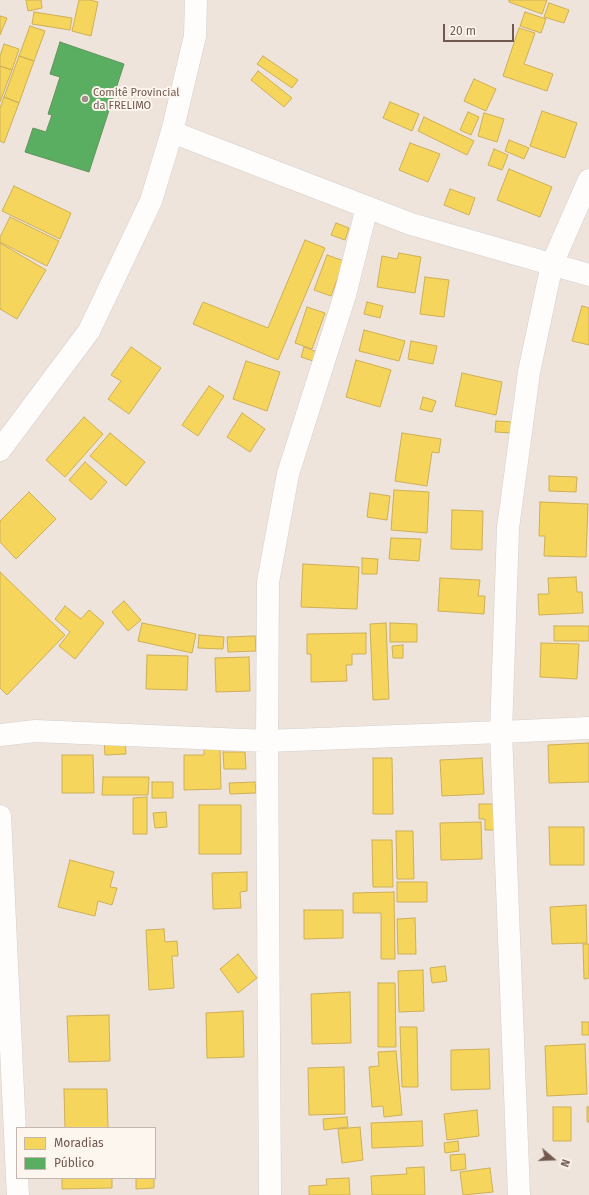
<!DOCTYPE html>
<html>
<head>
<meta charset="utf-8">
<style>
  body { margin:0 }
  #map { position:relative; width:589px; height:1195px; overflow:hidden; background:#f6f2ed; font-family:"Fira Sans",sans-serif }
  canvas { display:block }
  .legend { position:absolute; left:16px; top:1127px; width:140px; height:52px; box-sizing:border-box; background:#fdf6ef; border:1px solid #c5b7af; margin:0; padding:5px 7px; list-style:none; font-size:12px; color:#72594f }
  .legend li { display:flex; align-items:center; gap:8px; height:20px }
  .legend b { width:20px; border:1px solid #c5b7af }
  .north { position:absolute; left:533px; top:1139px; width:40px; height:40px; -webkit-text-stroke:3px #fdf6ef; paint-order:stroke; rotate:109deg; font-size:11px; font-weight:700; line-height:16px; text-align:center; color:#72594f }
  .north::after { content:''; display:block; margin:auto; width:14px; height:18px; background:#72594f; clip-path:polygon(50% 0,100% 100%,50% 72%,0 100%) }
  .scale { position:absolute; left:443px; top:24px; width:71px; height:18px; box-sizing:border-box; border:2px solid #72594f; border-top:0; padding-left:5px; font-size:12px; line-height:14px; white-space:nowrap; color:#72594f; -webkit-text-stroke:3px #fdf6ef; paint-order:stroke }
</style>
</head>
<body>
<div id="map">
<canvas width="589" height="1195"></canvas>
<ul class="legend">
<li><b style="height:11px;background:#f6d55c"></b>Moradias</li>
<li><b style="height:11px;background:#5aae61"></b>Público</li>
</ul>
<div class="north">N</div>
<div class="scale">20 m</div>
</div>
<script>
const ctx = document.querySelector('canvas').getContext('2d');
ctx.lineJoin = 'round';
function fill(path, color) { ctx.fillStyle = color; ctx.fill(path, 'evenodd'); }
const toPath = rows => new Path2D(rows.map(r => 'M' + r).join(''));
function strokePath(path, color, width, dash) { ctx.strokeStyle = color; ctx.lineWidth = width; ctx.lineCap = dash ? 'butt' : 'round'; ctx.setLineDash(dash || []); ctx.stroke(path); }
function drawText(font, color, halo, rows, align = 'center') {
  ctx.font = font + ' "Fira Sans",sans-serif'; ctx.lineWidth = 4; ctx.setLineDash([]); ctx.textBaseline = 'middle'; ctx.strokeStyle = halo; ctx.fillStyle = color; for (const [text, x, y, turn = 0] of rows) {
    ctx.save(); ctx.translate(x, y); ctx.rotate((+turn || 0) * Math.PI / 180); ctx.textAlign = isNaN(turn) ? turn : align; if (halo) ctx.strokeText(text, 0, 0); ctx.fillText(text, 0, 0); ctx.restore();
  }
}
fill(toPath([
  [0,0,589,0,589,1195,0,1195],
  [17,1128,155,1128,155,1178,17,1178]
]), '#eee4db');
const homes = toPath([
  [26,0,41,0,42,8,28,11,26,0],
  [79,0,90,0,98,2,91,36,72,31,79,0],
  [509,0,547,0,542,14,509,2,509,0],
  [549,3,569,10,564,23,544,17,549,3],
  [34,12,72,18,70,30,32,24,34,12],
  [525,12,546,19,541,33,520,26,525,12],
  [0,16,7,18,0,35,0,16],
  [30,26,45,31,34,61,19,56,30,26],
  [519,28,535,33,524,64,553,74,547,91,503,76,519,28],
  [4,44,19,49,12,70,0,66,0,56,4,44],
  [19,56,34,61,19,103,4,97,19,56],
  [263,56,298,80,292,88,257,64,263,56],
  [0,66,12,70,0,102,0,66],
  [258,71,292,98,284,107,251,80,258,71],
  [474,79,496,89,486,111,464,101,474,79],
  [4,97,19,103,4,143,0,141,0,108,4,97],
  [390,102,419,114,412,131,383,118,390,102],
  [542,111,577,123,565,158,530,146,542,111],
  [468,112,479,117,471,135,460,130,468,112],
  [484,113,504,119,497,142,478,136,484,113],
  [424,117,474,141,467,155,418,131,424,117],
  [509,140,529,148,524,159,505,151,509,140],
  [410,143,440,154,428,182,399,170,410,143],
  [494,149,508,155,502,170,488,165,494,149],
  [509,169,552,187,540,217,497,200,509,169],
  [14,186,71,213,60,239,2,211,14,186],
  [450,189,475,198,469,215,444,205,450,189],
  [10,217,59,241,47,266,0,242,0,237,10,217],
  [336,223,349,228,345,240,331,235,336,223],
  [305,240,325,248,278,360,193,324,203,302,268,328,305,240],
  [0,243,46,270,17,319,0,309,0,243],
  [399,253,421,257,415,293,377,287,382,256,397,259,399,253],
  [327,255,344,261,331,296,314,290,327,255],
  [425,277,449,280,444,317,420,314,425,277],
  [367,302,383,306,380,318,364,314,367,302],
  [582,306,589,308,589,345,572,341,582,306],
  [307,307,325,313,312,349,295,343,307,307],
  [364,330,405,341,399,361,359,351,364,330],
  [411,341,437,346,433,364,408,359,411,341],
  [131,347,161,368,129,414,108,399,121,381,111,375,131,347],
  [304,347,317,352,313,361,301,357,304,347],
  [356,360,391,370,380,407,346,397,356,360],
  [246,361,280,372,267,411,233,399,246,361],
  [462,373,502,382,496,415,455,406,462,373],
  [209,386,224,396,198,436,182,425,209,386],
  [423,397,436,401,432,412,420,409,423,397],
  [242,413,265,429,250,452,227,437,242,413],
  [84,417,103,434,65,477,46,460,84,417],
  [496,421,513,422,512,433,495,432,496,421],
  [110,433,145,462,126,486,90,456,110,433],
  [402,433,441,439,439,453,432,452,427,486,395,481,402,433],
  [85,462,107,482,91,500,69,480,85,462],
  [549,476,577,477,576,492,549,491,549,476],
  [394,490,429,492,427,533,391,530,394,490],
  [29,492,56,519,16,559,0,542,0,521,29,492],
  [370,493,390,496,387,520,367,517,370,493],
  [540,502,588,504,586,557,544,556,545,536,539,536,540,502],
  [452,510,483,511,482,550,451,549,452,510],
  [391,538,421,539,419,561,389,559,391,538],
  [362,558,378,559,377,574,362,574,362,558],
  [303,564,359,567,357,609,301,607,303,564],
  [0,572,65,635,7,695,0,688,0,572],
  [576,577,577,592,582,592,583,613,539,615,538,594,549,594,548,578,576,577],
  [440,578,480,580,478,596,485,596,484,614,438,611,440,578],
  [124,601,141,620,128,631,112,612,124,601],
  [65,606,81,619,89,610,104,623,75,659,59,646,70,632,55,619,65,606],
  [142,623,196,634,192,653,138,641,142,623],
  [386,623,389,699,373,700,370,624,386,623],
  [390,623,417,624,417,642,390,642,390,623],
  [554,626,589,626,589,641,554,641,554,626],
  [366,633,366,654,352,654,352,665,346,665,347,681,311,682,311,654,307,654,307,634,366,633],
  [199,635,224,637,223,649,198,648,199,635],
  [255,636,256,651,228,652,227,637,255,636],
  [541,643,579,644,577,679,540,677,541,643],
  [403,645,403,658,393,658,392,646,403,645],
  [147,655,188,656,187,690,146,689,147,655],
  [249,657,250,691,216,692,215,658,249,657],
  [125,738,126,754,105,755,104,739,125,738],
  [589,743,589,782,549,783,548,745,589,743],
  [204,748,220,748,221,789,184,790,184,755,204,755,204,748],
  [223,752,245,752,246,769,224,769,223,752],
  [62,755,93,755,94,793,62,793,62,755],
  [373,758,392,758,393,814,373,814,373,758],
  [482,758,484,794,442,796,440,760,482,758],
  [103,777,149,777,148,795,102,795,103,777],
  [152,782,173,782,173,798,152,798,152,782],
  [255,782,256,793,230,794,229,783,255,782],
  [147,797,147,834,133,834,133,798,147,797],
  [479,804,500,804,500,830,485,830,485,819,479,819,479,804],
  [199,805,241,805,241,854,199,854,199,805],
  [166,812,167,827,155,828,153,813,166,812],
  [481,822,482,859,441,860,440,823,481,822],
  [549,827,584,827,584,865,550,865,549,827],
  [396,831,413,831,414,879,397,879,396,831],
  [372,840,392,840,393,887,373,887,372,840],
  [70,860,114,872,110,887,117,888,112,905,98,901,95,916,58,907,70,860],
  [247,872,247,891,240,892,241,908,213,909,212,873,247,872],
  [397,882,427,882,427,902,397,902,397,882],
  [394,892,395,959,381,959,381,913,353,913,353,893,394,892],
  [586,905,587,943,552,944,550,907,586,905],
  [304,910,343,910,343,938,304,939,304,910],
  [415,918,416,954,398,954,397,919,415,918],
  [164,929,165,942,177,941,178,956,172,956,174,988,149,990,146,930,164,929],
  [583,944,589,944,589,978,584,979,583,944],
  [238,954,257,978,238,993,220,969,238,954],
  [445,966,447,981,432,983,430,968,445,966],
  [423,970,424,1011,399,1012,398,971,423,970],
  [378,983,395,983,396,1047,378,1047,378,983],
  [350,992,351,1043,312,1044,311,994,350,992],
  [243,1011,244,1057,207,1058,206,1013,243,1011],
  [109,1015,110,1061,69,1062,67,1016,109,1015],
  [582,1022,589,1022,589,1035,582,1035,582,1022],
  [400,1027,417,1027,418,1087,402,1087,400,1027],
  [585,1044,587,1094,547,1096,545,1046,585,1044],
  [489,1049,490,1089,451,1090,451,1050,489,1049],
  [396,1051,402,1115,384,1117,383,1106,372,1107,369,1067,379,1066,378,1052,396,1051],
  [344,1067,345,1114,309,1115,308,1068,344,1067],
  [64,1089,107,1089,108,1128,65,1128,64,1089],
  [553,1107,571,1107,571,1141,553,1141,553,1107],
  [587,1107,589,1107,589,1122,587,1122,587,1107],
  [477,1110,479,1136,447,1140,444,1114,477,1110],
  [347,1117,348,1127,324,1130,323,1119,347,1117],
  [422,1121,423,1146,372,1148,371,1123,422,1121],
  [360,1127,363,1160,342,1163,338,1129,360,1127],
  [458,1141,459,1151,445,1153,444,1143,458,1141],
  [465,1154,466,1169,451,1171,450,1155,465,1154],
  [424,1167,425,1195,372,1195,371,1176,407,1174,406,1168,424,1167],
  [490,1168,493,1192,463,1195,460,1172,490,1168],
  [62,1178,112,1178,112,1188,62,1189,62,1178],
  [136,1178,154,1178,154,1188,136,1189,136,1178],
  [349,1178,350,1195,309,1195,309,1186,327,1185,326,1179,349,1178]
]);
fill(homes, '#f6d55c');
strokePath(homes, '#ceb058', 1);
const public = toPath([
  [60,42,124,64,89,172,25,152,33,128,46,132,52,115,48,114,60,77,50,74,60,42]
]);
fill(public, '#5aae61');
strokePath(public, '#61945c', 1);
const minor = toPath([
  [172,132,411,224,589,275],
  [0,450,89,331,151,201,172,132,195,36,196,0],
  [0,735,35,731,267,741,501,732,589,728],
  [0,816,17,1176],
  [17,1178,18,1195],
  [270,1195,267,741,268,582,288,474,345,295,367,207],
  [519,1195,501,732,508,528,529,372,552,264,589,180]
]);
strokePath(minor, '#d5cfcb', 23);
strokePath(minor, '#fefdfc', 22);
for (const [x, y, r, color] of [
  [85,99,4,"#a08f86"]
]) { const dot = new Path2D(); dot.arc(x, y, r, 0, 2 * Math.PI); ctx.fillStyle = color; ctx.fill(dot); strokePath(dot, '#fdf6ef', 1.5); }
drawText('11px', '#72594f', '#fdf6ef', [
  ["Comitê Provincial",93,93],
  ["da FRELIMO",93,106]
], 'left');
</script>
</body>
</html>
